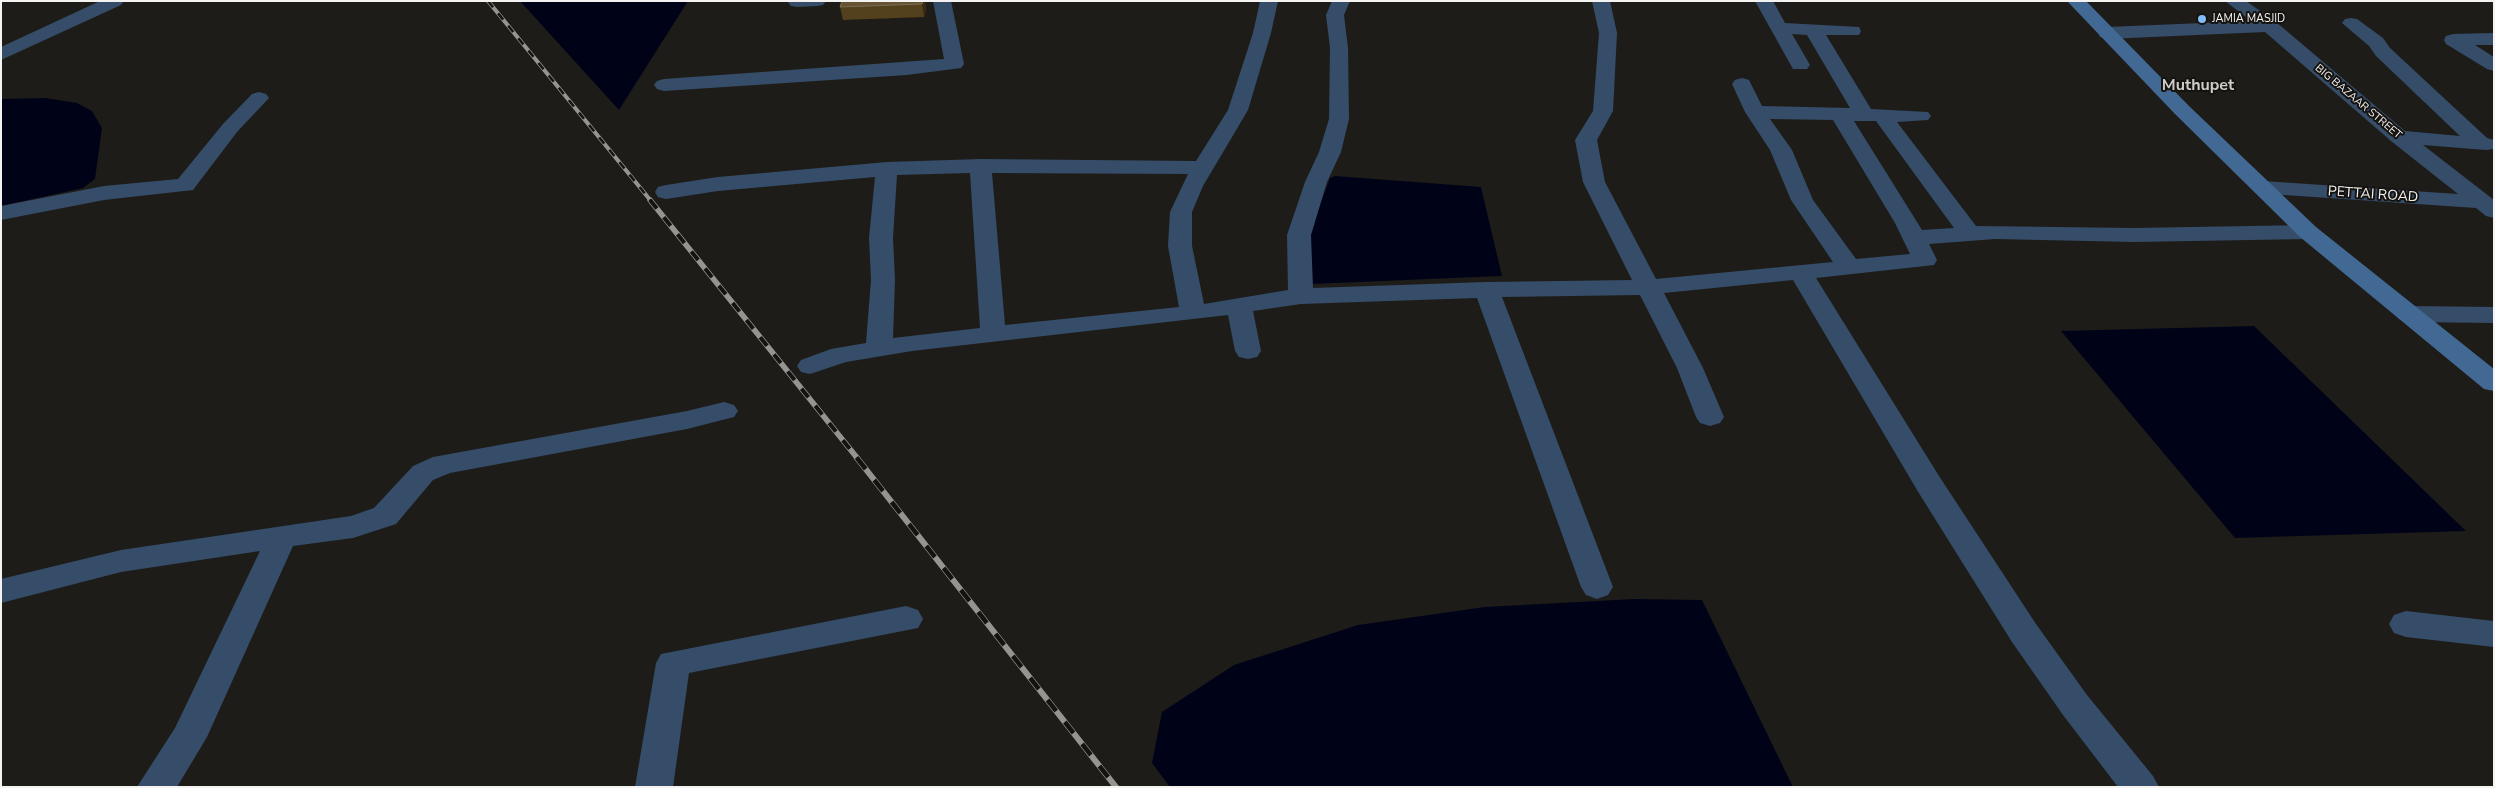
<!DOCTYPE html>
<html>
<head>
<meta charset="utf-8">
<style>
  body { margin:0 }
  #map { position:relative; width:2495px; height:788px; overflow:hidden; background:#1e1c19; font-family:"Nunito Sans",sans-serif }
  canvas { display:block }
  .frame { position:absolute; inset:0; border:2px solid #f5f3f1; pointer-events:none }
</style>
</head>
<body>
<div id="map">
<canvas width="2495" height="788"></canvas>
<div class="frame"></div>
</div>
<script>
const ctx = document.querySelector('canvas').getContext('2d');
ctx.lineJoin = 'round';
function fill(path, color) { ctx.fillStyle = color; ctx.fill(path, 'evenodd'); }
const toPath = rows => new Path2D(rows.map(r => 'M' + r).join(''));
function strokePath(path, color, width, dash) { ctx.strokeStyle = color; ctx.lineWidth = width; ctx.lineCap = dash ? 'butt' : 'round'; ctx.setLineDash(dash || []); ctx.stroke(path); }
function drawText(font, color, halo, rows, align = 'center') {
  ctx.font = font + ' "Nunito Sans",sans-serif'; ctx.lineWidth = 4; ctx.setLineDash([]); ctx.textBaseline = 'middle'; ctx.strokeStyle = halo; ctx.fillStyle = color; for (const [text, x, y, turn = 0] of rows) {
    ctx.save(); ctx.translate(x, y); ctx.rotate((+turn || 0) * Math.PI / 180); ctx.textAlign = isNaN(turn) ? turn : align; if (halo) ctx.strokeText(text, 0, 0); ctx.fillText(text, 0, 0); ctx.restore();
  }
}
fill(toPath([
  [520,1,688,1,619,110],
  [45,98,77,103,92,111,102,128,95,179,83,188,1,206,1,99],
  [1335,176,1481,187,1502,276,1310,284,1311,228,1330,178],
  [2254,326,2466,531,2235,538,2061,331],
  [1634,599,1702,600,1793,787,1170,787,1152,763,1162,712,1234,665,1358,625,1485,607]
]), '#000318');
fill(toPath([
  [100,1,124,1,121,5,1,60,1,47,100,1],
  [826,1,823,5,817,6,797,7,791,6,788,2,826,1],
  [933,1,951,1,964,64,961,68,907,75,664,91,657,89,654,85,657,81,664,79,944,59,933,1],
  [1260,1,1278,1,1271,33,1248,110,1203,186,1192,212,1192,246,1204,304,1288,290,1287,235,1305,182,1319,152,1329,119,1330,48,1326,15,1332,1,1350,1,1344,15,1348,48,1349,119,1341,152,1327,182,1311,235,1313,288,1486,282,1632,280,1583,182,1575,140,1593,111,1599,33,1592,1,1610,1,1617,33,1613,111,1597,140,1605,182,1656,279,1833,262,1791,200,1770,150,1745,112,1732,84,1735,80,1742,78,1749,80,1762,106,1850,108,1807,35,1792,34,1810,65,1807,69,1793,69,1755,1,1773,1,1785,23,1859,27,1861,31,1859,35,1826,35,1871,109,1928,112,1931,116,1928,120,1897,122,1976,226,2134,228,2308,225,2316,227,2320,232,2316,237,2308,239,2134,242,1995,239,1929,244,1937,260,1934,265,1816,278,1939,476,2036,624,2087,695,2153,776,2159,787,2118,787,2063,715,2012,642,1917,490,1793,280,1664,293,1703,368,1724,417,1720,423,1710,426,1700,423,1696,417,1677,368,1640,295,1502,297,1613,587,1608,595,1597,599,1586,595,1581,587,1477,298,1301,304,1253,311,1261,351,1257,357,1248,359,1239,357,1235,351,1228,315,912,351,846,362,810,374,801,372,797,366,801,360,831,349,866,343,871,280,869,238,875,177,718,191,666,199,658,197,655,192,658,187,666,185,718,177,887,162,981,159,1196,161,1228,110,1253,33,1260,1],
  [1770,119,1833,120,1895,223,1910,254,1856,259,1813,200,1792,150,1770,119],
  [1854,121,1876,121,1954,228,1922,230,1854,121],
  [970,173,980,328,893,338,895,280,893,238,897,175,970,173],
  [992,173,1188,174,1170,212,1168,246,1179,307,1005,325,992,173],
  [2225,1,2246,1,2276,22,2405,131,2460,136,2376,56,2369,46,2342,23,2345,19,2351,18,2357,19,2383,38,2390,48,2487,138,2494,140,2494,149,2486,150,2423,145,2494,200,2494,218,2486,216,2476,208,2255,193,2252,188,2255,183,2263,181,2458,194,2391,141,2265,32,2107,39,2100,37,2098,33,2100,29,2107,27,2251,21,2225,1],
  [2494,33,2494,45,2475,45,2494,57,2494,71,2487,69,2446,44,2444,40,2446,36,2453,34,2494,33],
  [259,92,266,94,269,98,237,132,193,190,104,200,1,220,1,206,104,186,178,179,223,124,252,94,259,92],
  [2408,306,2494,307,2494,323,2408,322,2399,319,2395,314,2399,309,2408,306],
  [724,402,734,405,738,411,734,417,687,429,450,473,433,480,396,524,353,538,293,546,207,737,177,787,137,787,175,728,260,551,121,572,1,603,1,579,121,550,351,516,374,508,413,466,433,457,687,411,724,402],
  [906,606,918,610,923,619,918,628,689,673,673,787,635,787,656,663,661,654,906,606],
  [2406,611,2494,621,2494,647,2406,637,2394,633,2389,624,2394,615,2406,611]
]), '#354d68');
fill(toPath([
  [2067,1,2086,1,2189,106,2316,227,2494,369,2494,391,2484,389,2300,237,2175,114,2067,1]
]), '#416993');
const railFar2 = toPath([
  [488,1,651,201]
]);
const railFar1 = toPath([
  [650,200,858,459]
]);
const rail = toPath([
  [857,458,1116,787]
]);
strokePath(railFar2, '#969491', 4);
strokePath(railFar1, '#969491', 5.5);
strokePath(rail, '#969491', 6);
strokePath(railFar2, '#151310', 2.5, [8]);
strokePath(railFar1, '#151310', 4, [11]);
strokePath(rail, '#151310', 4.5, [14]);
fill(toPath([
  [842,1,925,1,926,9,924,17,843,20,840,7]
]), '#53401d');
fill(toPath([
  [923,1,925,1,926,9,924,17,922,4]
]), '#372912');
const building = toPath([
  [842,1,923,1,922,4,840,7,842,1]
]);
fill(building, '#655334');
strokePath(building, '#7b6c51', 1);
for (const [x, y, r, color] of [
  [2202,19,5,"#82bcfa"]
]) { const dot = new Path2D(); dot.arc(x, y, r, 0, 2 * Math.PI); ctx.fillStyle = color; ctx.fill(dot); strokePath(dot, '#151310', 2); }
drawText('11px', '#f5f3f1', '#151310', [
  ["JAMIA MASJID",2212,19]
], 'left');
drawText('11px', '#f5f3f1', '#151310', [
  ["BIG BAZAAR STREET",2358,102,40]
]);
drawText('14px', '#f5f3f1', '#151310', [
  ["PETTAI ROAD",2373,195,4]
]);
drawText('bold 16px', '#d0cdc9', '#151310', [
  ["Muthupet",2198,86]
]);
</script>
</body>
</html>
